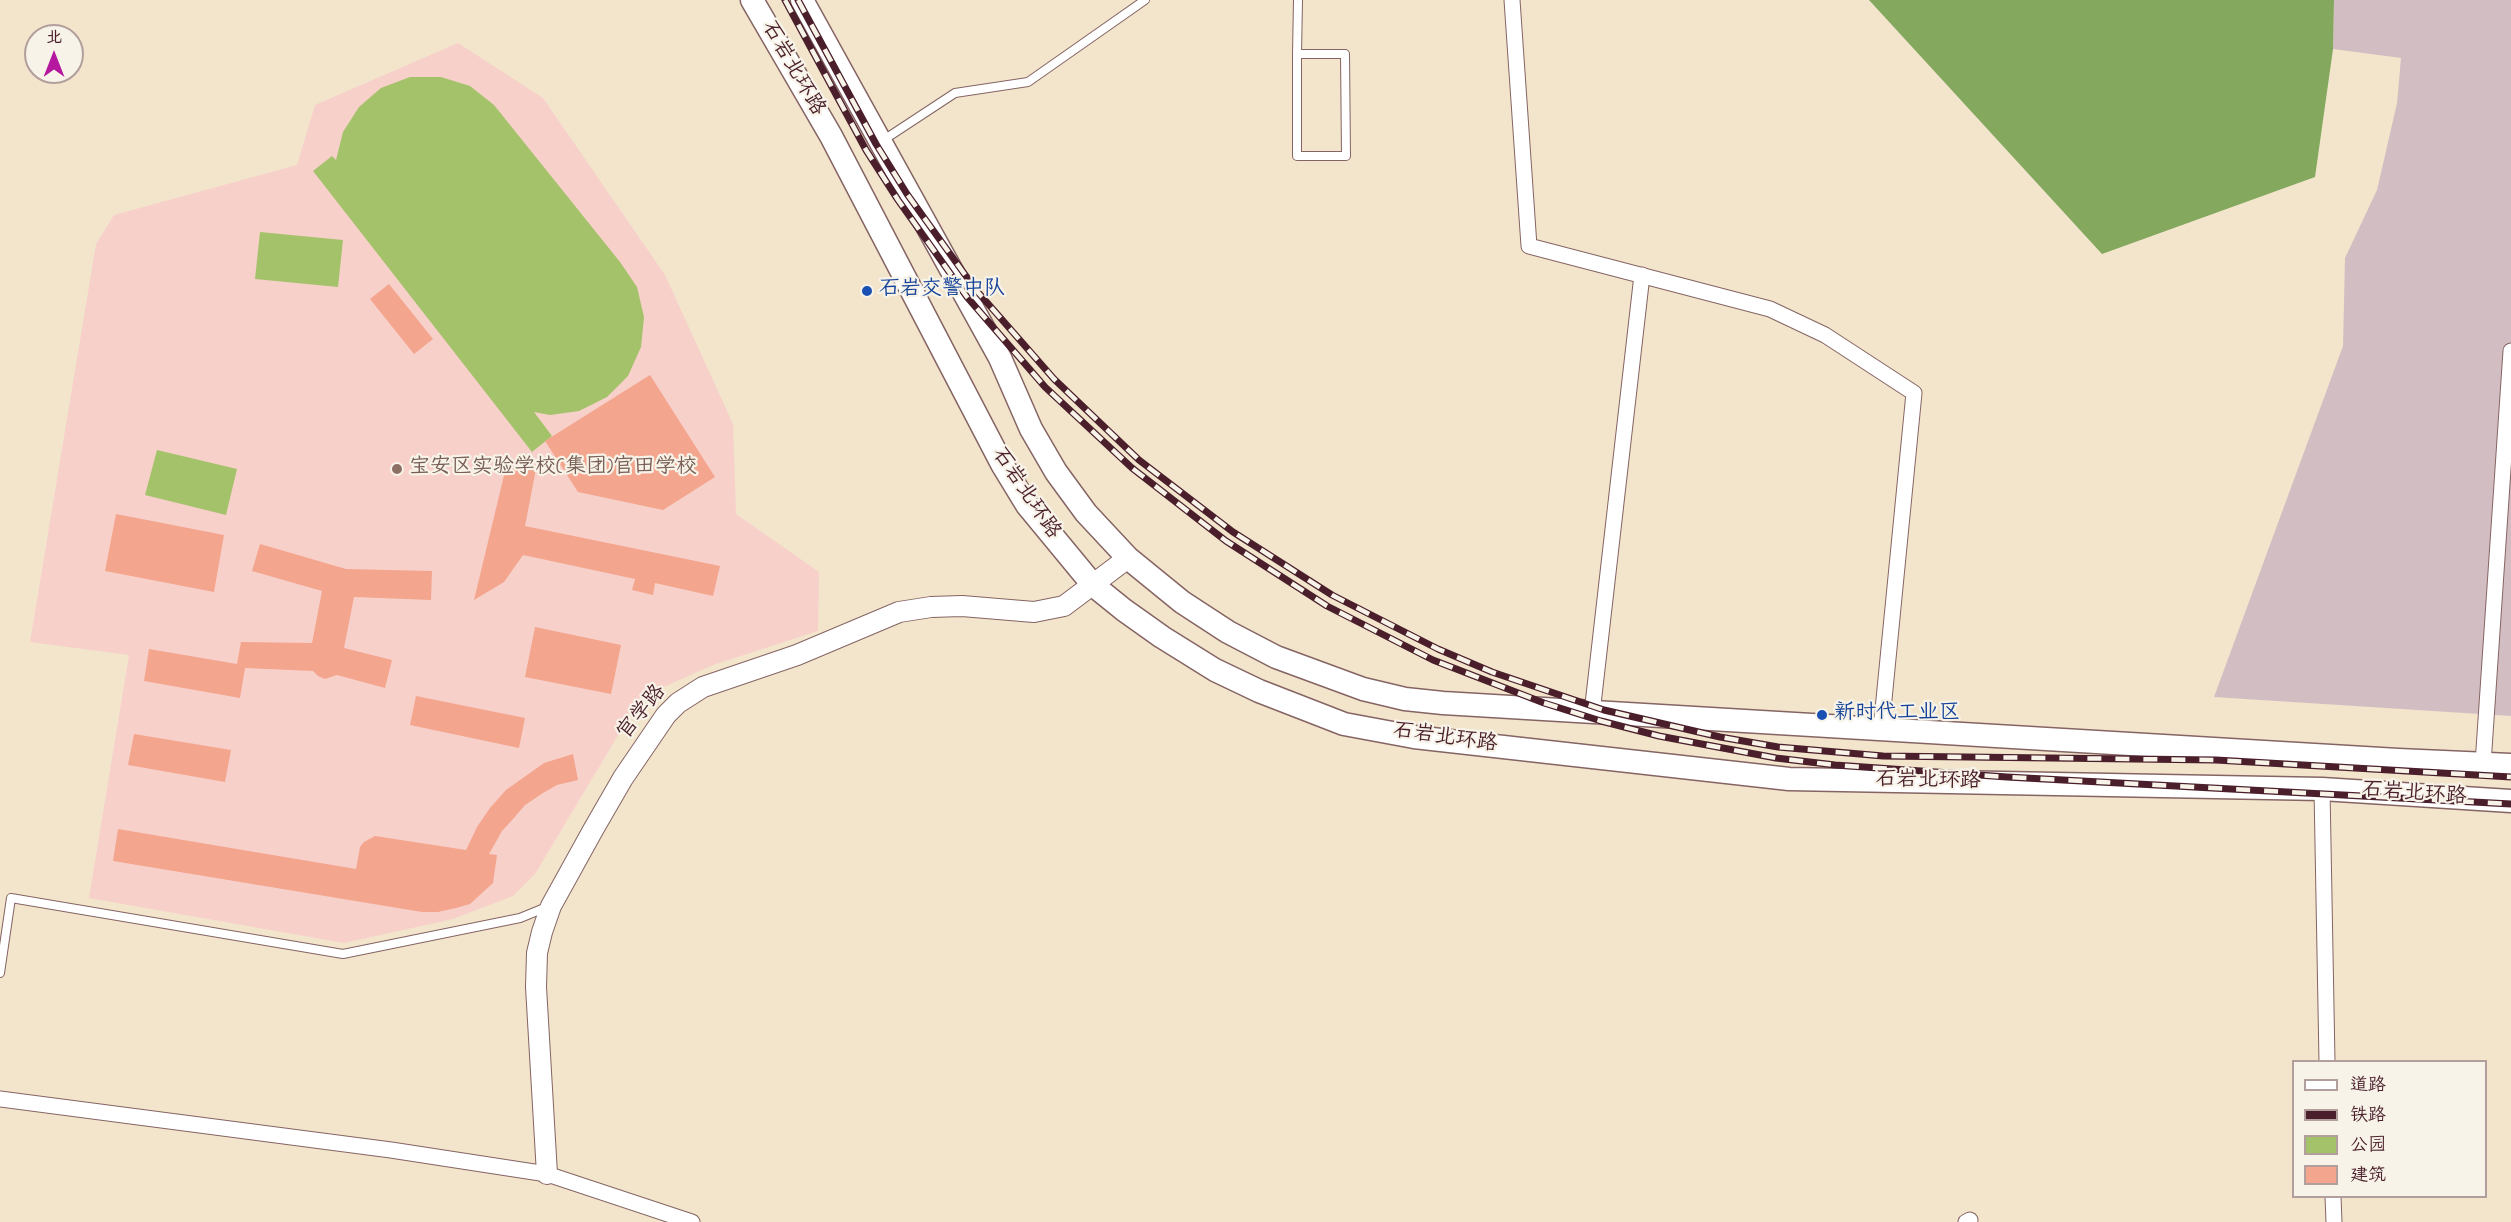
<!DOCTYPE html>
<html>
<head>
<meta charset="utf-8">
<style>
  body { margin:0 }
  #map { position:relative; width:2511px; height:1222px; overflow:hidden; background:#f2e5cc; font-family:"Indie Flower","LXGW WenKai TC",sans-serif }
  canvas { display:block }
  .legend { position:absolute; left:2292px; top:1060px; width:195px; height:138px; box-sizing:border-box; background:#f7f3e8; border:2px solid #b29e9c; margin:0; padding:8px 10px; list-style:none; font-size:18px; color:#4a1f2b }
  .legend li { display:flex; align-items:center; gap:12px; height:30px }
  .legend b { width:30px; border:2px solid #b29e9c }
  .north { position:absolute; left:24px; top:24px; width:60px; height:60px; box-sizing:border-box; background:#f7f3e8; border:2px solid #b29e9c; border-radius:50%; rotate:0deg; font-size:16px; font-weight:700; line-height:24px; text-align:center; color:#4a1f2b }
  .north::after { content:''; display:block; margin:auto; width:21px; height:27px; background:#b5179e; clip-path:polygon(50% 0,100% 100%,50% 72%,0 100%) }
</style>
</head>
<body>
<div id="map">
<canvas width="2511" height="1222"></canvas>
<ul class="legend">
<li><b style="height:8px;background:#fff"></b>道路</li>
<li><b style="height:8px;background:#4a1f2b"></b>铁路</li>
<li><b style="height:16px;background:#a4c26a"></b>公园</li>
<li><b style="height:16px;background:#f4a58e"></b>建筑</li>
</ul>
<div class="north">北</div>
</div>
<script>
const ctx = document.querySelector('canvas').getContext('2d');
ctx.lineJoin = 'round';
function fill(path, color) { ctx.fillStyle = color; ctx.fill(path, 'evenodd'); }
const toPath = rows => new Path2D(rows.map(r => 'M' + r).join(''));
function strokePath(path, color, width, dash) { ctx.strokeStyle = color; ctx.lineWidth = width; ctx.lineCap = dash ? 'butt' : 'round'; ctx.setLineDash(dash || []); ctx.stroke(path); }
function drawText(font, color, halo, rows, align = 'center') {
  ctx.font = font + ' "Indie Flower","LXGW WenKai TC",sans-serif'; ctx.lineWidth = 4.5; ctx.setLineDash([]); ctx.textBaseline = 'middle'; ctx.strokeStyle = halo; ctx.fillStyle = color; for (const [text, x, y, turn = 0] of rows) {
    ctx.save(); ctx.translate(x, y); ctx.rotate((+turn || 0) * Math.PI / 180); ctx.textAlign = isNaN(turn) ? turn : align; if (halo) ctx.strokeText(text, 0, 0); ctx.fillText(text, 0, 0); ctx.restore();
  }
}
fill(toPath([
  [458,43,543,98,665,275,733,424,736,514,819,572,818,631,713,665,641,697,535,874,513,896,453,919,344,943,89,898,129,655,30,642,96,244,114,215,297,165,315,105]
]), '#f7d0ca');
fill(toPath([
  [2334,0,2511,0,2511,716,2214,697,2343,346,2345,258,2377,190,2397,103,2401,58,2333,49]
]), '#d2bec2');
fill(toPath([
  [410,77,441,77,470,86,494,105,620,262,637,287,644,317,641,347,628,376,607,397,579,411,550,415,534,412,552,436,532,452,313,171,332,156,336,160,343,132,359,107,381,88],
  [260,232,343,240,338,287,255,279],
  [157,450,237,469,226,515,145,495]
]), '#a4c26a');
fill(toPath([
  [1869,0,2334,0,2333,49,2315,177,2102,254]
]), '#83a85e');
fill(toPath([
  [389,284,433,339,414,354,370,299],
  [650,375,715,477,663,510,578,492,545,441],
  [507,463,536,469,525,526,720,566,713,596,655,583,653,595,632,590,635,579,523,555,504,582,474,600],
  [116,514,224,535,214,592,105,571],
  [260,544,346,569,432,571,431,600,354,597,344,648,392,660,385,688,337,675,325,679,318,676,313,671,245,668,240,698,144,681,149,649,237,664,241,642,312,643,322,591,252,571],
  [535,627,621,645,611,694,525,677],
  [416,696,525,718,519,748,410,725],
  [134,734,231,750,225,782,128,765],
  [573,754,578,780,557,785,543,793,525,805,513,819,502,831,489,854,497,855,493,883,470,904,456,908,438,912,422,912,113,861,118,829,356,869,360,847,364,842,375,836,466,850,477,827,490,808,506,790,544,763]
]), '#f4a58e');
const service = toPath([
  [1297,54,1345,54,1346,156,1297,156,1297,54,1298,0],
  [882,141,955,93,1028,82,1145,0],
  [0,973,11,898,343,954,520,918,547,907]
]);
const minor = toPath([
  [1512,0,1529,246,1770,309,1825,335,1914,393,1881,730],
  [1592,713,1642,275],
  [2483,764,2511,351],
  [2322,789,2327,1062],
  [0,1099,391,1150,547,1174,692,1222],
  [2333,1196,2334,1222],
  [1966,1222,1970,1220]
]);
const tertiary = toPath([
  [547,1174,536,987,537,953,542,932,551,906,593,830,623,778,666,715,678,703,703,687,797,655,899,612,931,607,962,606,1034,612,1064,606,1128,558]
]);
const secondary = toPath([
  [752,0,831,136,1002,464,1027,505,1093,585,1124,610,1162,637,1215,670,1259,691,1344,724,1414,737,1789,779,2322,789,2511,801],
  [802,0,1000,358,1031,429,1056,472,1086,513,1128,558,1182,602,1228,632,1276,657,1363,689,1405,699,1443,703,2398,760,2511,765]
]);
strokePath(service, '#856463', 10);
strokePath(minor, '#856463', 17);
strokePath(tertiary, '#856463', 22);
strokePath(secondary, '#856463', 25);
strokePath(service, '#fff', 8);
strokePath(minor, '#fff', 15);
strokePath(tertiary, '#fff', 20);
strokePath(secondary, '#fff', 22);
const rail = toPath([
  [785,0,866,150,898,200,967,297,1045,387,1132,468,1226,541,1327,606,1433,660,1544,703,1601,721,1659,736,1776,758,1835,765,2007,777,2511,804],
  [798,0,876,144,907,194,976,290,1054,379,1139,460,1233,532,1332,595,1438,649,1492,672,1604,710,1720,737,1778,747,1883,756,2216,760,2511,777]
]);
strokePath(rail, '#4a1f2b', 7);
strokePath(rail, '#f7f3e8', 4.5, [14]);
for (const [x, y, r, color] of [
  [867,291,6,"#1a4fb4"],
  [397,469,6,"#8d6e63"],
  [1822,715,6,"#1a4fb4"]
]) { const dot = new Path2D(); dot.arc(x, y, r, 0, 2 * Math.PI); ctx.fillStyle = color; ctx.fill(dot); strokePath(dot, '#f7f3e8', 2); }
drawText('21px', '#4a1f2b', '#f7f3e8', [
  ["石岩北环路",792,69,60],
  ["石岩北环路",1025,494,56],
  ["官学路",643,713,-51],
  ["石岩北环路",1445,739,8],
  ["石岩北环路",1928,782,1],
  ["石岩北环路",2414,795,4]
]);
drawText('21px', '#164399', '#f7f3e8', [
  ["石岩交警中队",879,291],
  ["新时代工业区",1834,715]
], 'left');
drawText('21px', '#785e54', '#f7f3e8', [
  ["宝安区实验学校(集团)官田学校",409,469]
], 'left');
</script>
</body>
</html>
